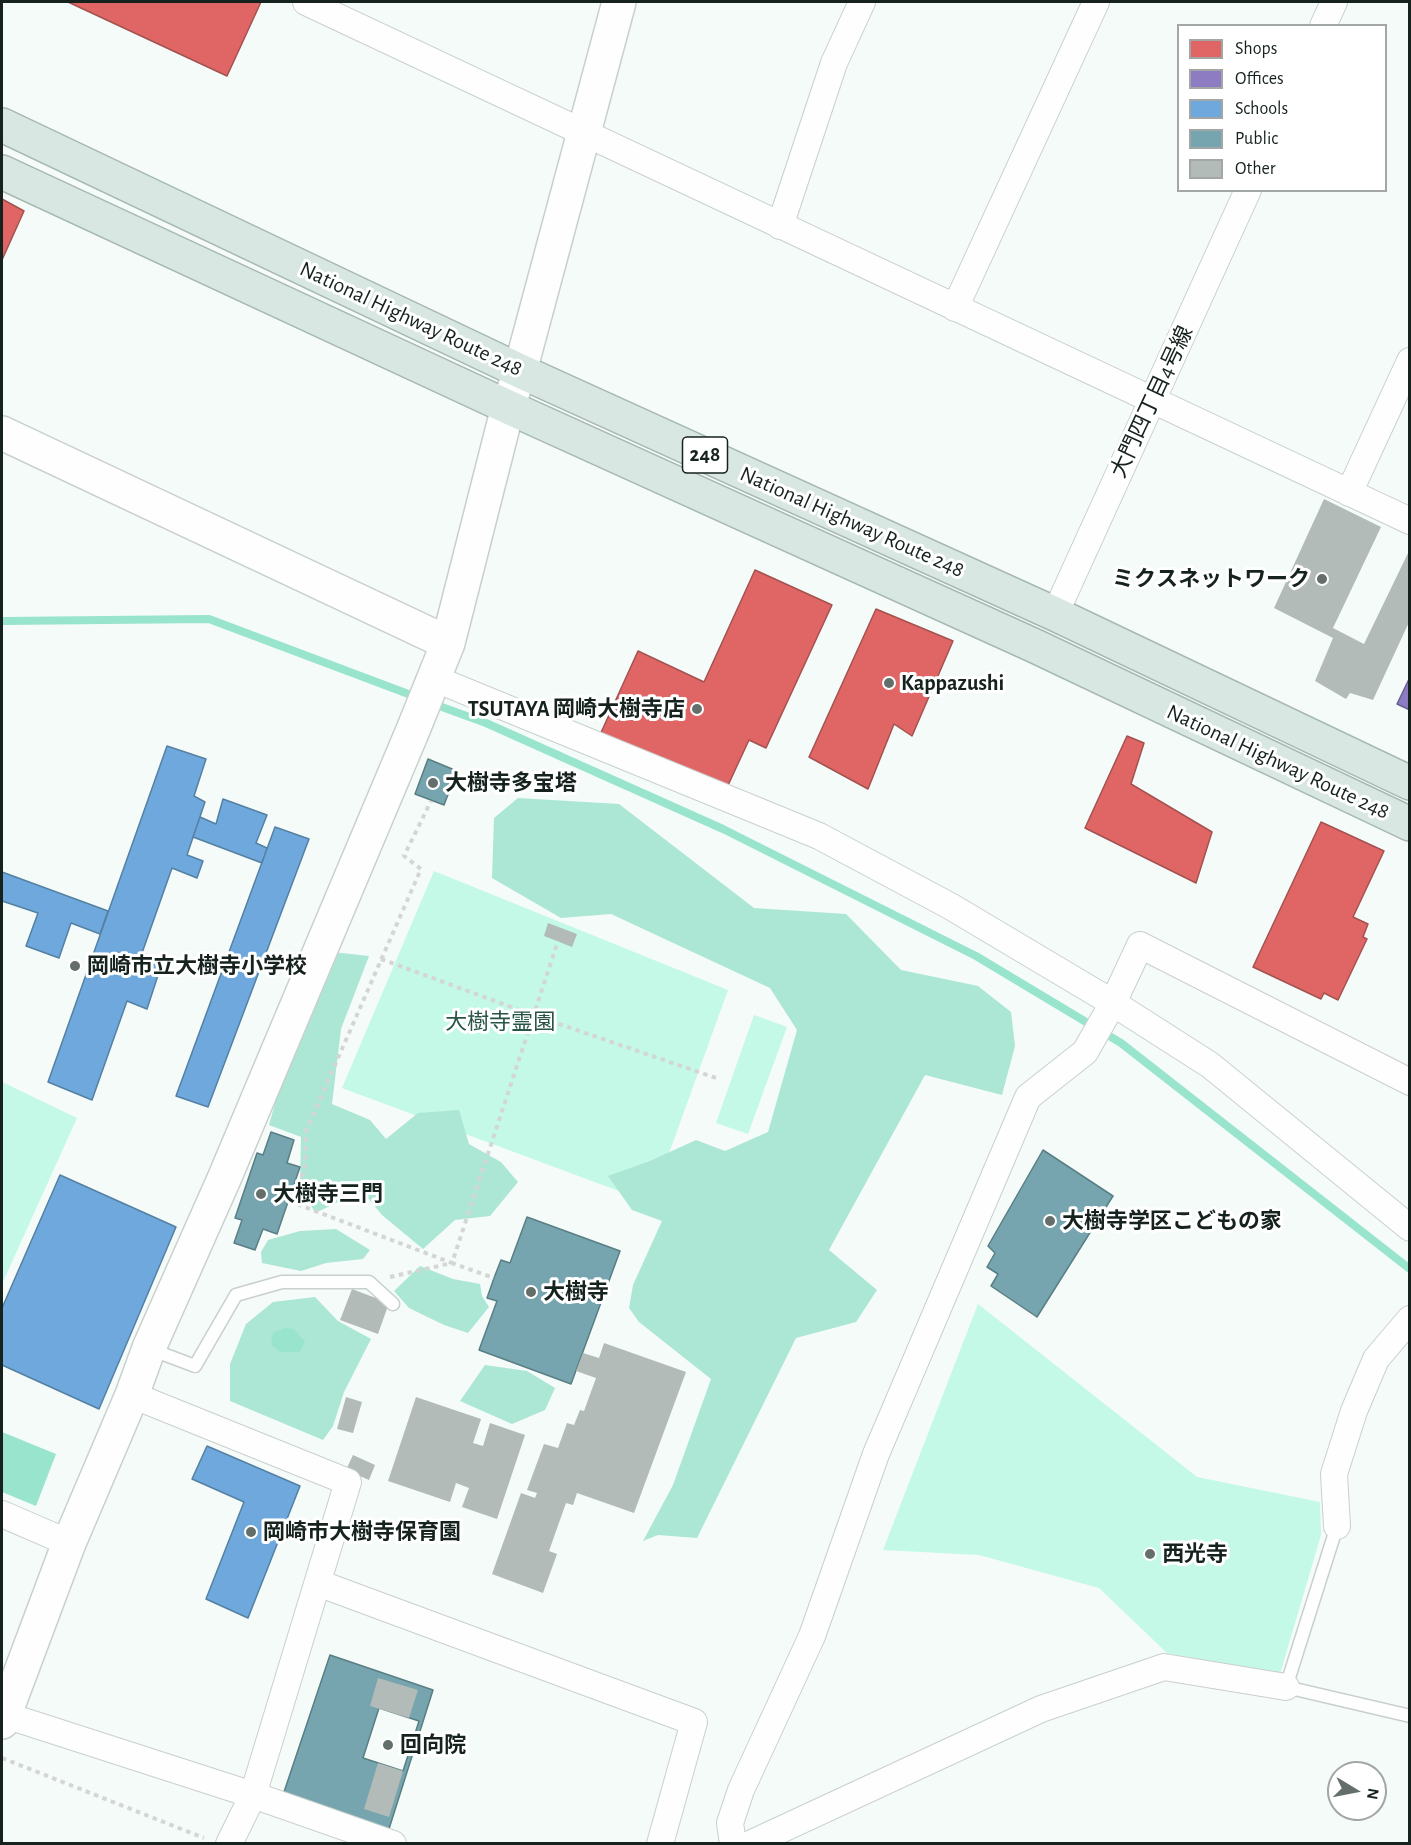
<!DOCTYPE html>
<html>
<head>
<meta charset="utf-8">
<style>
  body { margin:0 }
  #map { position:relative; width:1411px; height:1845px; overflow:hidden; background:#f5fbf8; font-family:"Alegreya Sans",sans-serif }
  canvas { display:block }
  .frame { position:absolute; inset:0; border:3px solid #16221e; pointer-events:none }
  .legend { position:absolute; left:1177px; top:24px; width:210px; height:168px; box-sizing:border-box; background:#fff; border:2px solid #a2a7a5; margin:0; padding:8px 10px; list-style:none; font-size:18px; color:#16221e }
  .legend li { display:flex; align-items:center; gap:12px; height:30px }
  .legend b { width:30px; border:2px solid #a2a7a5 }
  .north { position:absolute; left:1327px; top:1761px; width:60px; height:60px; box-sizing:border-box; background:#fff; border:2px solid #a2a7a5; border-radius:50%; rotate:100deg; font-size:16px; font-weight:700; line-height:24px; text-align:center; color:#16221e }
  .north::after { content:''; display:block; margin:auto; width:21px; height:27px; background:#646e6a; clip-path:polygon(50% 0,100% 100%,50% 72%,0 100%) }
</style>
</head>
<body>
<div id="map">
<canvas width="1411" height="1845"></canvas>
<div class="frame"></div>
<ul class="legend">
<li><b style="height:16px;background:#e06666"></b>Shops</li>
<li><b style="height:16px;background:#8e7cc3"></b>Offices</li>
<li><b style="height:16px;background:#6fa8dc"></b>Schools</li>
<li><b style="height:16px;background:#76a5af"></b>Public</li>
<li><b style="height:16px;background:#b2bbb7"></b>Other</li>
</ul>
<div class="north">N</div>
</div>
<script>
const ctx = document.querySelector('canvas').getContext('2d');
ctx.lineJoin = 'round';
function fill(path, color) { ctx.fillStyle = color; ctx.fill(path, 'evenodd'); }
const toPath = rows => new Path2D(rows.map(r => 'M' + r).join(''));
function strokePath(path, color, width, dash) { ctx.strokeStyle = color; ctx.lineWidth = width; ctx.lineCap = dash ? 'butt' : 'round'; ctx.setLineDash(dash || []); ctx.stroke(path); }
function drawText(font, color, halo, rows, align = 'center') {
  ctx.font = font + ' "Alegreya Sans","Noto Sans JP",sans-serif'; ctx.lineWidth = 6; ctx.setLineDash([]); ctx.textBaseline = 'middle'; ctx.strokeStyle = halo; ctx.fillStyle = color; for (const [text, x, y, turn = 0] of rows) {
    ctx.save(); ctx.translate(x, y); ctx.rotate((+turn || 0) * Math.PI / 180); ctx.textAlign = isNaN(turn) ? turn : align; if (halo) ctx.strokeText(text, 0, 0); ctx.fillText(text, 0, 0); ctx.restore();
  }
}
fill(toPath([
  [434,871,728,990,651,1203,342,1088],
  [754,1015,787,1027,748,1134,716,1123],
  [2,1082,77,1118,2,1284],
  [978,1304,1197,1477,1320,1502,1321,1535,1280,1674,1167,1653,1099,1588,979,1555,883,1550]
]), '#c3f9e6');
fill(toPath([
  [518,798,619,804,754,908,846,914,901,970,978,986,1011,1012,1015,1046,1002,1095,925,1075,829,1250,877,1290,856,1322,796,1338,697,1538,658,1535,643,1541,673,1485,711,1379,639,1322,629,1308,633,1285,662,1221,632,1210,608,1176,650,1161,696,1140,725,1151,768,1132,797,1030,770,988,611,914,561,918,492,878,494,818],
  [333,952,369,956,341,1029,332,1104,370,1120,386,1139,418,1113,459,1110,469,1144,501,1162,518,1182,490,1216,455,1220,423,1249,382,1215,362,1191,315,1213,300,1184,301,1137,269,1125,289,1052],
  [336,1229,370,1250,363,1259,326,1263,301,1271,262,1263,261,1252,268,1240,300,1231],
  [420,1266,453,1279,480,1284,482,1296,489,1307,468,1333,444,1325,409,1308,394,1291],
  [315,1297,338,1321,371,1339,344,1392,333,1426,323,1440,230,1401,230,1364,246,1324,273,1302],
  [485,1365,527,1371,555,1388,545,1410,512,1424,460,1401]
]), '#abe7d4');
fill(toPath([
  [284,1328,294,1329,305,1342,300,1352,281,1352,271,1345,273,1333],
  [2,1432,56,1454,36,1506,2,1492]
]), '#99e4cd');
const shops = toPath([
  [68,2,261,2,227,76,68,2],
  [2,199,24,211,2,260,2,199],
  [755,570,832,605,766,748,749,740,724,794,599,737,638,651,704,682,755,570],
  [876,609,953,641,912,736,894,724,868,789,809,757,876,609],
  [1127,736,1144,743,1131,784,1212,832,1196,883,1085,828,1127,736],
  [1321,822,1384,851,1353,917,1368,924,1363,937,1367,939,1338,1000,1324,993,1321,999,1253,967,1321,822]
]);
fill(shops, '#e06666');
strokePath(shops, '#a35250', 1.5);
const offices = toPath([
  [1410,677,1410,710,1397,704,1410,677]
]);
fill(offices, '#8e7cc3');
strokePath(offices, '#6a6192', 1.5);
const schools = toPath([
  [167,746,206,759,194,796,205,802,187,855,203,861,197,878,172,868,142,953,163,960,147,1009,127,1001,92,1100,48,1082,167,746],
  [223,799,267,815,256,843,267,848,262,863,193,837,200,817,216,824,223,799],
  [275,827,309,839,208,1107,176,1096,275,827],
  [2,872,108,911,100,934,71,923,59,958,26,946,38,913,2,901,2,872],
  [60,1175,176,1227,99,1409,2,1365,2,1308,60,1175],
  [207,1446,300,1486,248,1618,206,1599,244,1502,192,1479,207,1446]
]);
fill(schools, '#6fa8dc');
strokePath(schools, '#5480a3', 1.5);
const public = toPath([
  [428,759,457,771,444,805,415,794,428,759],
  [271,1132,294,1140,287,1163,300,1167,277,1234,263,1229,255,1250,234,1243,242,1220,235,1218,257,1153,263,1155,271,1132],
  [1043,1150,1113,1196,1037,1317,991,1286,998,1274,987,1267,995,1253,988,1246,1043,1150],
  [527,1217,620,1251,571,1384,479,1350,497,1301,487,1298,494,1278,501,1260,510,1263,527,1217],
  [330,1655,433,1690,388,1832,283,1795,330,1655],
  [379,1708,419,1721,403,1771,363,1758,379,1708]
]);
fill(public, '#76a5af');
strokePath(public, '#597e84', 1.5);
strokePath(toPath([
  [2,621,209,619,419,698],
  [431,703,486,723,723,829,976,956,1121,1043,1410,1269]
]), '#99e4cd', 8);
fill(toPath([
  [1324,499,1381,527,1333,628,1364,644,1410,549,1410,620,1373,700,1350,693,1346,699,1315,681,1333,638,1274,608],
  [548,923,577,934,572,947,544,936],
  [352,1289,389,1303,378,1334,340,1320],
  [604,1343,686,1372,634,1513,577,1493,573,1505,566,1503,549,1551,557,1554,543,1593,492,1574,521,1493,535,1498,537,1493,527,1490,544,1444,558,1448,567,1423,574,1425,580,1410,584,1411,596,1378,576,1371,583,1353,599,1358],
  [346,1397,362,1402,353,1433,337,1429],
  [416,1397,481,1419,473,1443,483,1446,490,1423,525,1435,497,1519,462,1507,469,1488,456,1483,450,1502,388,1481],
  [353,1455,375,1465,369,1480,346,1470],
  [378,1678,418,1690,409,1718,370,1706],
  [378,1763,403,1771,389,1817,364,1809]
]), '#b2bbb7');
const lane = toPath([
  [150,1349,195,1366,236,1295,282,1282,369,1282,393,1304],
  [1337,1526,1286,1687,1410,1716]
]);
const street = toPath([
  [306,2,1410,521],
  [1323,26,1334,2],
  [780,226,834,63,862,2],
  [955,308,1096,2],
  [1349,493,1410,361],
  [1055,614,1248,190],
  [433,678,819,836,950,906,1113,1003,1210,1065,1410,1228],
  [132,1395,348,1482,253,1795,229,1844],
  [2,1514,69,1543],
  [1337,1526,1334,1474,1354,1411,1376,1359,1410,1319],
  [318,1583,694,1722,660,1844],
  [5,1715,253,1795,393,1844],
  [733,1844,730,1823,741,1790,812,1636,876,1454,1028,1097,1085,1052,1113,1003,1140,945,1410,1082],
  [750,1844,1041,1709,1164,1667,1286,1687]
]);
const secondary = toPath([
  [2,433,448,643],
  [2,1722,69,1543,132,1395,149,1348,224,1179,413,730,448,643,508,407,520,371,619,2]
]);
const highway = toPath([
  [2,125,520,371,1055,614,1410,783],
  [2,172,508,407,1035,646,1410,824]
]);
strokePath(lane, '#c8d0cd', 15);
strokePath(street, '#c8d0cd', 28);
strokePath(secondary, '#c8d0cd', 36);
strokePath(highway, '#a7b8b3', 36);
strokePath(toPath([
  [381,959,533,1015,719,1079],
  [289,1201,452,1263,558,941],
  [294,1203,305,1166,306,1131,421,869,404,856,431,801],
  [390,1277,452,1263,494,1278],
  [2,1758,204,1838]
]), '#d4d6d5', 4, [4.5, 4.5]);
strokePath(lane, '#fefefe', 12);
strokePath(street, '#fefefe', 26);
strokePath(secondary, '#fefefe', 33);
strokePath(highway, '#d8e7e2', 33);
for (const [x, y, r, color] of [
  [1322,579,6,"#646e6a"],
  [889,683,6,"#646e6a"],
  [697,709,6,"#646e6a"],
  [433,783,6,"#646e6a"],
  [75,966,6,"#646e6a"],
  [261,1194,6,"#646e6a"],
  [1050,1221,6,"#646e6a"],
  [531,1292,6,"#646e6a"],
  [251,1532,6,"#646e6a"],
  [1150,1554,6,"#646e6a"],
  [388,1745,6,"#646e6a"]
]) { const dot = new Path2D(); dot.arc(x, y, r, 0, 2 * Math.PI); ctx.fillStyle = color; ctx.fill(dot); strokePath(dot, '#fff', 2); }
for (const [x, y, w] of [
  [705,455,45]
]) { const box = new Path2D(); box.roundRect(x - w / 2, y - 18, w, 36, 4.5); ctx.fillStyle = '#fff'; ctx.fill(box); strokePath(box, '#16221e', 1.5); }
drawText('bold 21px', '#16221e', null, [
  ["248",705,455]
]);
drawText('22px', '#16221e', '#fff', [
  ["National Highway Route 248",411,319,25],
  ["大門四丁目4号線",1152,402,-65],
  ["National Highway Route 248",852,522,24],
  ["National Highway Route 248",1278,762,25]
]);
drawText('bold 22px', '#16221e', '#fff', [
  ["ミクスネットワーク",1310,579,"right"],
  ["Kappazushi",901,683],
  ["TSUTAYA 岡崎大樹寺店",685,709,"right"],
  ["大樹寺多宝塔",445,783],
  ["岡崎市立大樹寺小学校",87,966],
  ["大樹寺三門",273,1194],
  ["大樹寺学区こどもの家",1062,1221],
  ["大樹寺",543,1292],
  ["岡崎市大樹寺保育園",263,1532],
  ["西光寺",1162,1554],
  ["回向院",400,1745]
], 'left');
drawText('22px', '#285547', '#fff', [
  ["大樹寺霊園",500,1022]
]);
</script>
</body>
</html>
